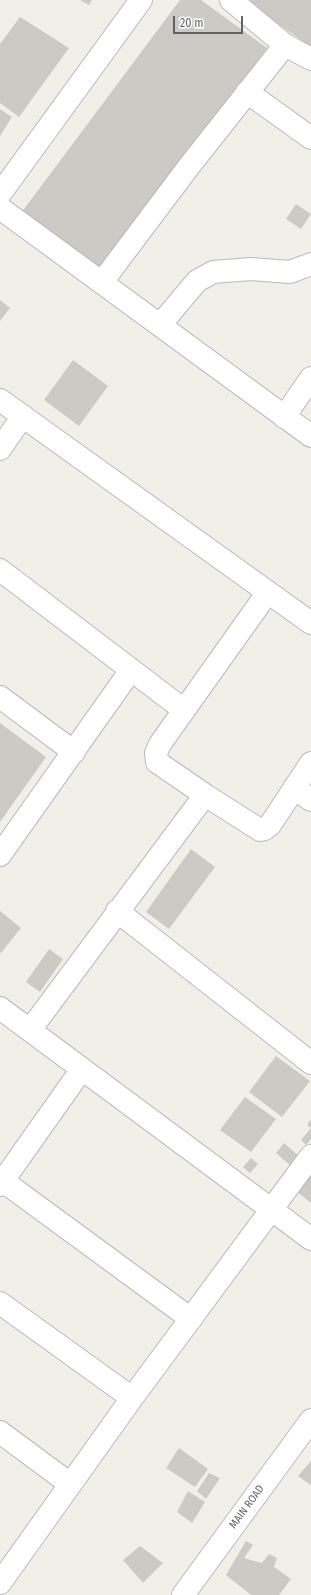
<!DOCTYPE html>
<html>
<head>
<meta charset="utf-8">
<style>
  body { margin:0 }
  #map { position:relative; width:311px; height:1595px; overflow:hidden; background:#f1f0e8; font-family:"Fira Sans Condensed",sans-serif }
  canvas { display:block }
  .scale { position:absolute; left:173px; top:16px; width:70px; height:18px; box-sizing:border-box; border:2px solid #5f6268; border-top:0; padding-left:5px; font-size:12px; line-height:14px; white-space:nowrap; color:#5f6268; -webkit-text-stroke:3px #fff; paint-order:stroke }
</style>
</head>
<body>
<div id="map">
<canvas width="311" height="1595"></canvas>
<div class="scale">20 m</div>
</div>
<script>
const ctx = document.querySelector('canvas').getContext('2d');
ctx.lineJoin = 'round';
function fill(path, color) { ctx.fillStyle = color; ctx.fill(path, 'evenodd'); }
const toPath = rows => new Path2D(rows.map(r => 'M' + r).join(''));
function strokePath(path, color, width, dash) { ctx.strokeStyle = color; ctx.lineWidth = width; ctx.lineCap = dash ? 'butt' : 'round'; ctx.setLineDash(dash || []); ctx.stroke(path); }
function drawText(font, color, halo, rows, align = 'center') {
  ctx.font = font + ' "Fira Sans Condensed",sans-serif'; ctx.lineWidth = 3.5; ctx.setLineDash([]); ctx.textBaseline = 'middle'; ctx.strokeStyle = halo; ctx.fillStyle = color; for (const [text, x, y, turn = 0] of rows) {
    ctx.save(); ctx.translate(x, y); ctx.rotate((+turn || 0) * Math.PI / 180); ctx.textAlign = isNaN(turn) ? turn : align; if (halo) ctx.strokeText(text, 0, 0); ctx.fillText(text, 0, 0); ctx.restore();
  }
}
fill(toPath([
  [80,0,92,0,89,5],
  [180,0,201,0,267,48,101,272,21,213],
  [244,0,311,0,311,47],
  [20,17,69,48,19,117,0,103,0,44],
  [0,109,12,117,0,136],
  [296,204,311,214,301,229,286,219],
  [0,300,10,308,0,321],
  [73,360,108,386,79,426,44,400],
  [0,723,46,757,0,822],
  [191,849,215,867,169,929,146,912],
  [0,911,21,928,0,954],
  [49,949,63,959,40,992,26,982],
  [276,1056,310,1081,282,1117,249,1092],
  [245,1097,276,1119,251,1152,220,1130],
  [311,1119,311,1139,306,1145,301,1140,311,1128,307,1125],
  [284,1143,300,1157,292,1167,276,1153],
  [251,1158,258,1164,250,1173,243,1167],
  [311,1172,311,1203,295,1190],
  [179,1448,208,1469,195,1487,166,1468],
  [311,1461,311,1485,298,1476],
  [209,1473,220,1478,206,1499,197,1491],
  [188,1491,205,1502,192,1523,177,1512],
  [246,1541,253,1545,244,1558,262,1563,269,1554,277,1558,274,1567,291,1579,279,1595,251,1595,226,1575],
  [140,1546,163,1563,143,1583,123,1560]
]), '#cccac5');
const minor = toPath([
  [231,0,285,45,311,59],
  [247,92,311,138],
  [0,194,141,0],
  [0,208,311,436],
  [102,282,190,165,285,45],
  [160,325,197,281,213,272,251,269,290,272,311,264],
  [0,400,311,623],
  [284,417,311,378],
  [0,449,23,416],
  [0,570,184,710],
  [0,697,74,752],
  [294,788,311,800],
  [205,795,260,830,265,829,270,825,311,763],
  [0,855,131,670],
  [117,911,311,1063],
  [0,1008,311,1239],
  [30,1030,205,795,157,762,156,753,160,744,268,592],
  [3,1181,191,1319],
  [0,1185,82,1069],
  [0,1303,132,1398],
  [0,1432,70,1484],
  [0,1583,132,1398,311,1156],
  [183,1595,311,1420]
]);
strokePath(minor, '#b8b9be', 24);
strokePath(minor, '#fff', 22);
drawText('11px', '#5f6268', '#fff', [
  ["MAIN ROAD",247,1507,-54]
]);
</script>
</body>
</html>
